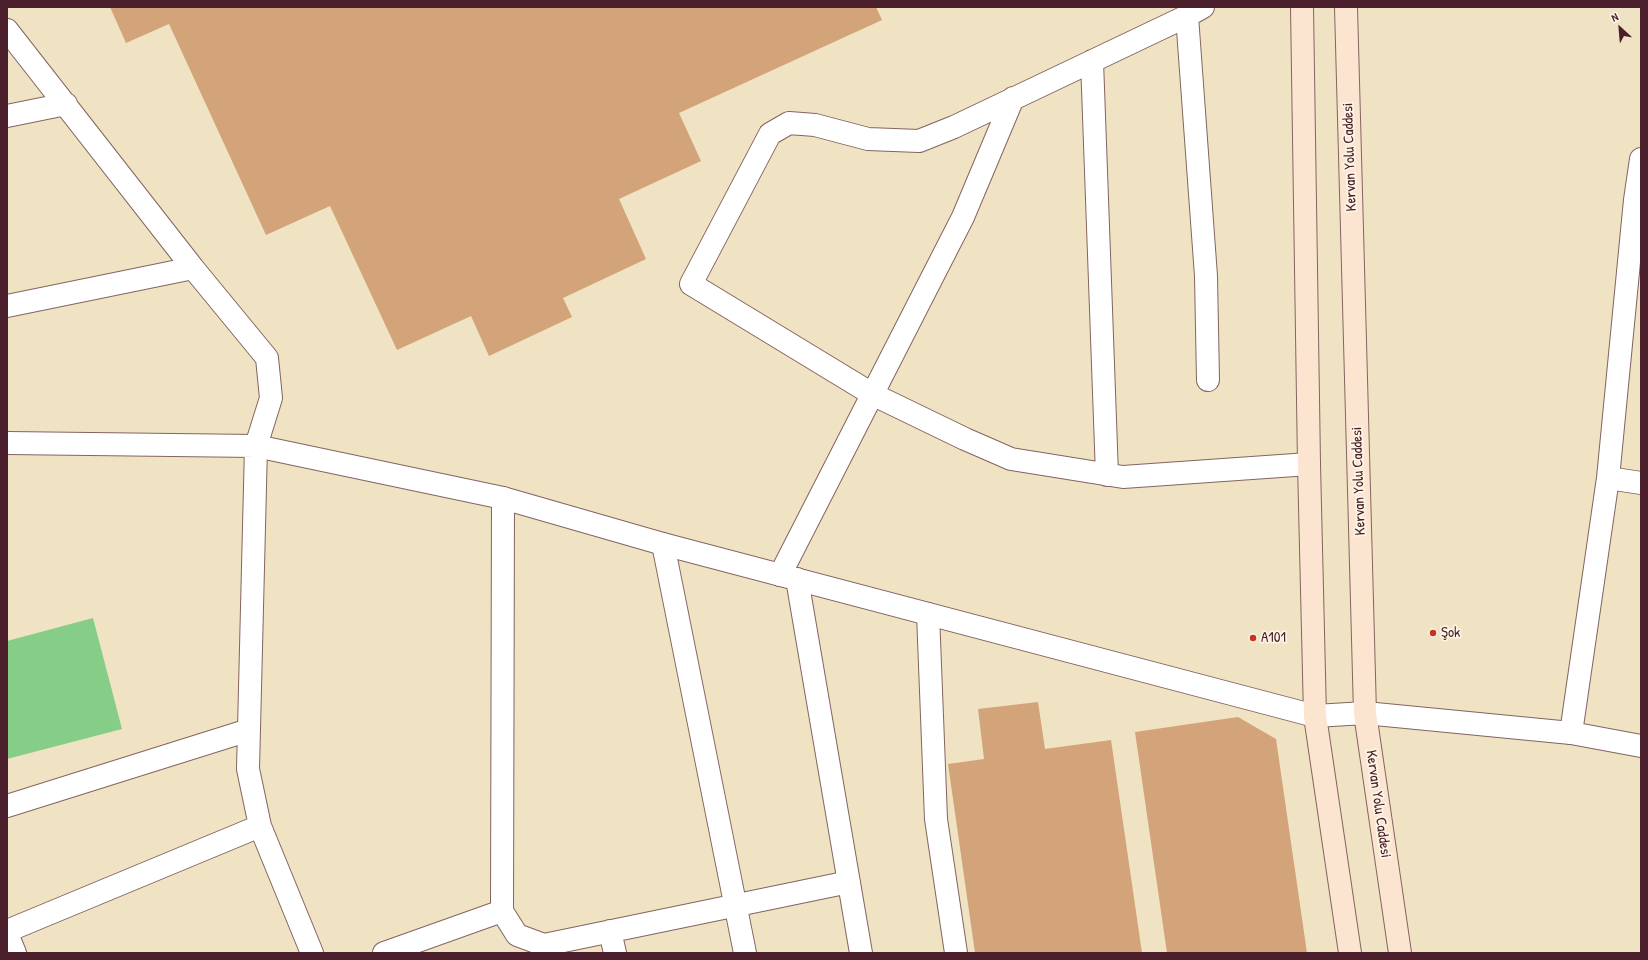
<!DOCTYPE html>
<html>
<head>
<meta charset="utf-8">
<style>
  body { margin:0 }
  #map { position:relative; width:1648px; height:960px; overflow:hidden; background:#efe3c3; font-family:"Patrick Hand",sans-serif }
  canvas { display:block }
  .frame { position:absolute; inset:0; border:8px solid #4a1f2b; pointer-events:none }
  .north { position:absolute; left:1600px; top:8px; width:40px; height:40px; -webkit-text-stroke:3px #fcf5e5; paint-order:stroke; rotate:334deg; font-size:11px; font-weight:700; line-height:16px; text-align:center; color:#4a1f2b }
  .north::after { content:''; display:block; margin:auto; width:14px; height:18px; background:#4a1f2b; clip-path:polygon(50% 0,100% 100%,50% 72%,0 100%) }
</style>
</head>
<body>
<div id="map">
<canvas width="1648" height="960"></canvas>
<div class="frame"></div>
<div class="north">N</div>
</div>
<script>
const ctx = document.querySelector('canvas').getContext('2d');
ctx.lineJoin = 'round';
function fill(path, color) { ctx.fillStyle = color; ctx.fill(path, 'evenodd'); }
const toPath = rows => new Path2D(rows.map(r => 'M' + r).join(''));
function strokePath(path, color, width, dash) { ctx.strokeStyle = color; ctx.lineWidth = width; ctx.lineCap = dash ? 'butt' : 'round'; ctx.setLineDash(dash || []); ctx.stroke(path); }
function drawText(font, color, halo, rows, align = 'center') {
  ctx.font = font + ' "Patrick Hand",sans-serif'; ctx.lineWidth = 3.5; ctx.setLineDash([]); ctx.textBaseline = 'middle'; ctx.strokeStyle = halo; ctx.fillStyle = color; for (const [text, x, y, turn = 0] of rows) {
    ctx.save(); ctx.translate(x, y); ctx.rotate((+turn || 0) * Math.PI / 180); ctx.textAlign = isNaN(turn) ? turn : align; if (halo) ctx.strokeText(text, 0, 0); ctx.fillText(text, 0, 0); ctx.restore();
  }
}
fill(toPath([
  [93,618,122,729,7,759,7,641]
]), '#86cd88');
fill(toPath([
  [110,7,876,7,882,20,679,113,701,161,619,199,646,259,563,298,572,317,489,356,471,316,397,350,330,206,266,235,169,24,126,43],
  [1038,702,1045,749,1111,740,1142,953,975,953,948,764,984,759,978,709],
  [1238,717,1276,739,1307,953,1167,953,1135,732]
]), '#d3a379');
const minor = toPath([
  [1203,7,1187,16,954,127,919,141,868,139,815,125,789,123,770,134,691,284,872,394,965,439,1011,459,1123,477,1309,464],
  [1187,16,1206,276,1208,380],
  [7,30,193,268,267,358,271,398,256,446,248,769,260,826,312,953],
  [1092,61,1107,475],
  [7,116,66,104],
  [7,306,193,268],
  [7,443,256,446],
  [1608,478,1641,483],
  [503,498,502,911,517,935,544,945,849,882],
  [663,544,745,953],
  [780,575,963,217,1013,98],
  [797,579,861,953],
  [928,614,936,819,956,953],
  [1571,733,1608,478,1635,200,1641,159],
  [7,806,249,730],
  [7,931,260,826],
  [610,931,615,953],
  [7,934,15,953],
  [384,953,502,911]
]);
const tertiary = toPath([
  [256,446,503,498,663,544,1315,716,1365,713,1571,733,1641,746]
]);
const secondary = toPath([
  [1302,7,1309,464,1315,716,1350,953],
  [1346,7,1365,713,1400,953]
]);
strokePath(minor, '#846460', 24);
strokePath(tertiary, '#846460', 24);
strokePath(secondary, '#846460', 24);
strokePath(minor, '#fff', 22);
strokePath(tertiary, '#fff', 22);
strokePath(secondary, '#fce5d0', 22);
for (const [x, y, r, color] of [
  [1433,633,4,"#c8321e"],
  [1253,638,4,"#c8321e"]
]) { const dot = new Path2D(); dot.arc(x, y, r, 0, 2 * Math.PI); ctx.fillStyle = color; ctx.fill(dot); strokePath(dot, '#fcf5e5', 1.5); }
drawText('15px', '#4a1f2b', '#fcf5e5', [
  ["Kervan Yolu Caddesi",1350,157,-92],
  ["Kervan Yolu Caddesi",1359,481,-92],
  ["Kervan Yolu Caddesi",1378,804,82]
]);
drawText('15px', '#4a1f2b', '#fcf5e5', [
  ["Şok",1441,633],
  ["A101",1261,638]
], 'left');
</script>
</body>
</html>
